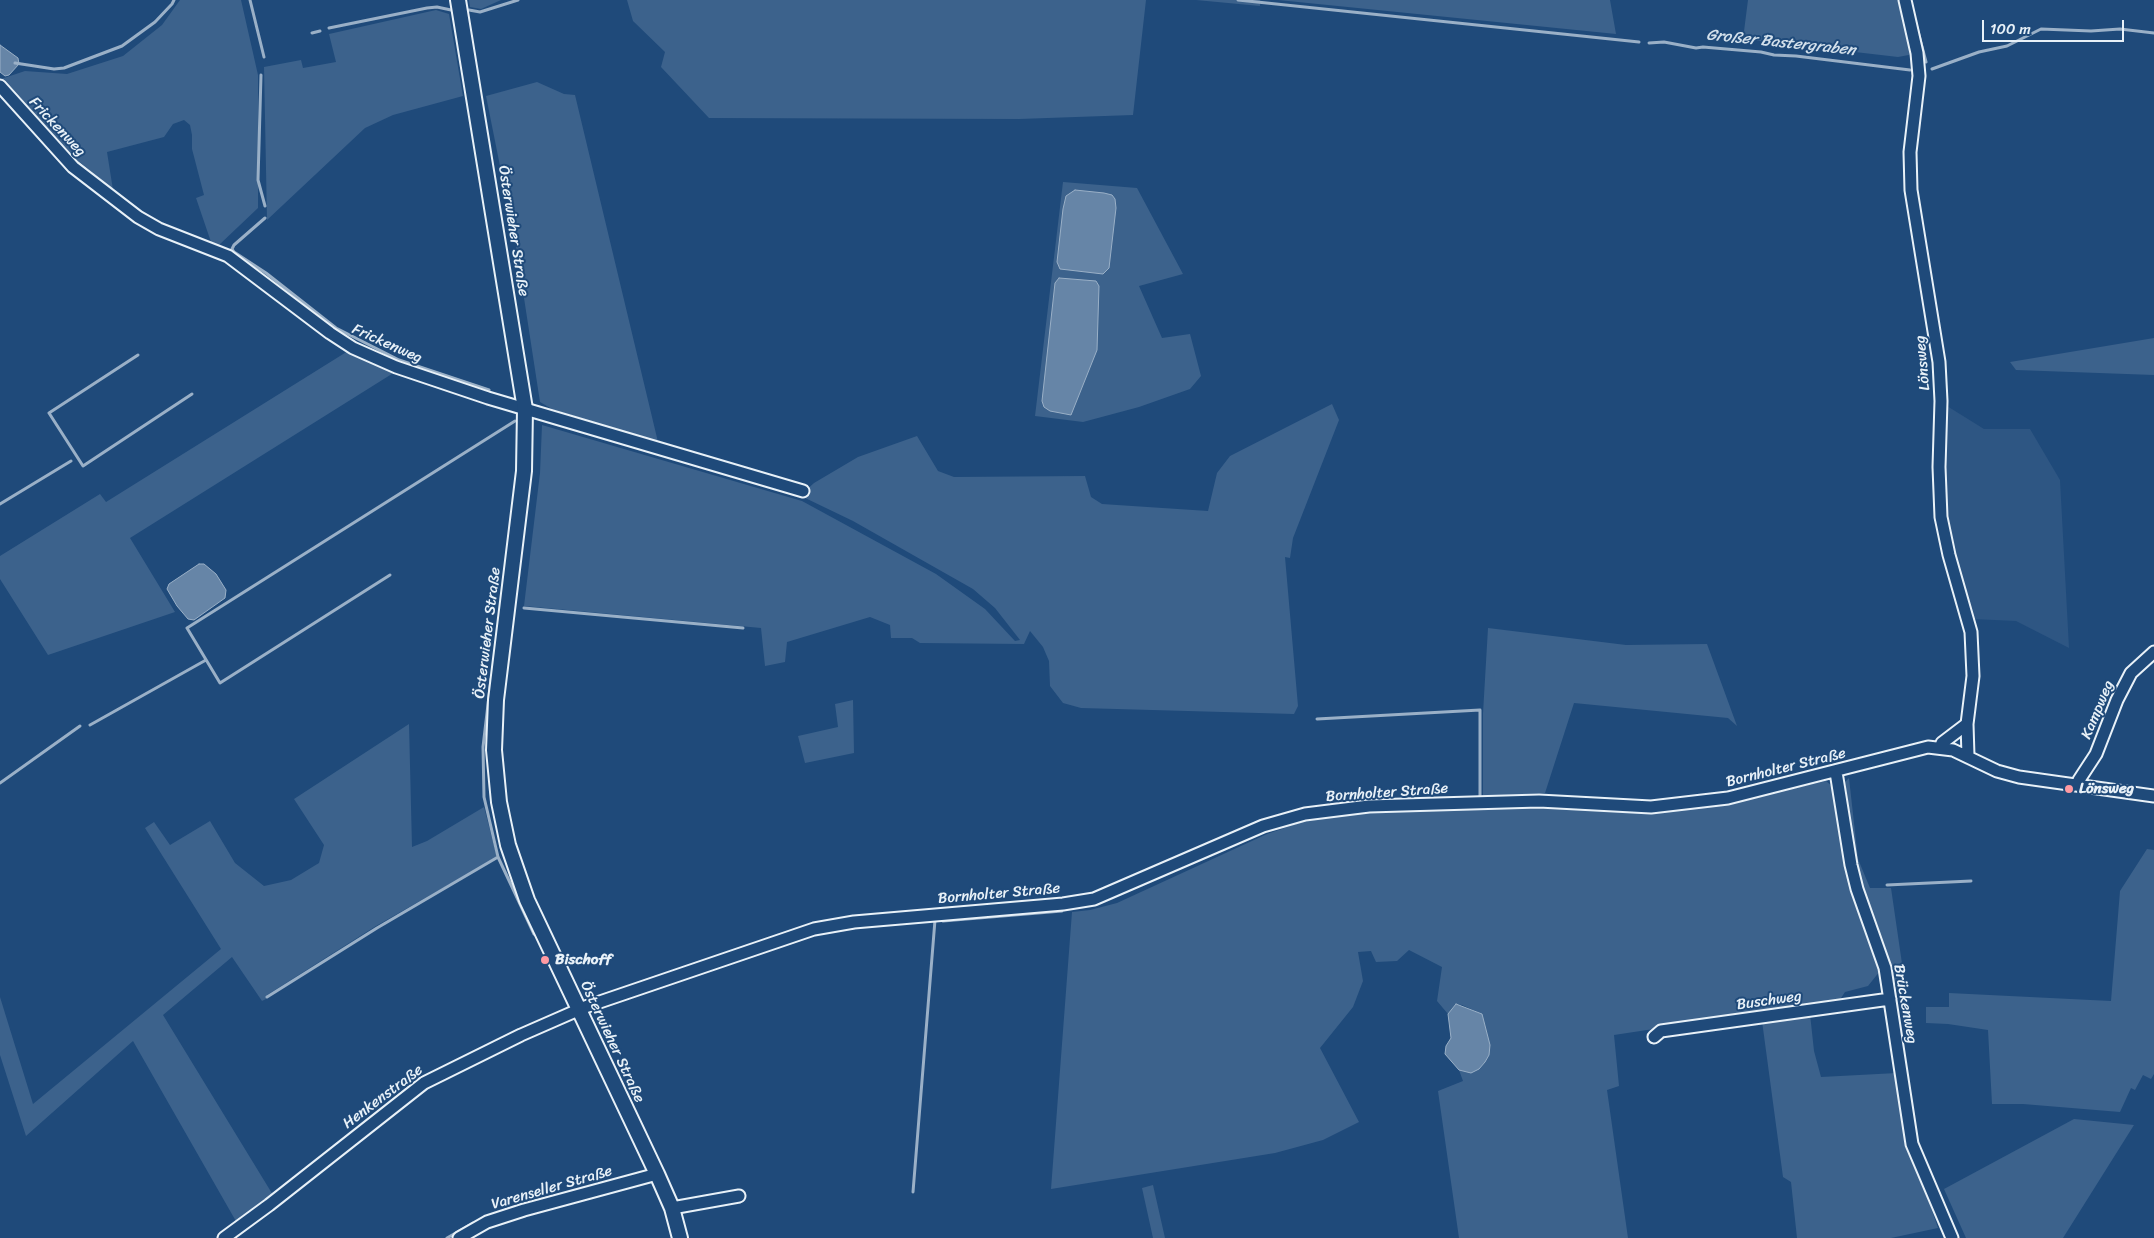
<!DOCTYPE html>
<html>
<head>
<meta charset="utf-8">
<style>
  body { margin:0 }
  #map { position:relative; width:2154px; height:1238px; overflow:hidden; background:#1f4a7a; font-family:Sriracha,sans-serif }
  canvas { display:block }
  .scale { position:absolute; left:1982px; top:20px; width:142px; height:22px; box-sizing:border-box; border:2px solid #e8f1f8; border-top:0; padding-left:6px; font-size:15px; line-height:18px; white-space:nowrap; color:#e8f1f8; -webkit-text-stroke:4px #1f4a7a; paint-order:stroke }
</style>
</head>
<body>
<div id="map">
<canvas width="2154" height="1238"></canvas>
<div class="scale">100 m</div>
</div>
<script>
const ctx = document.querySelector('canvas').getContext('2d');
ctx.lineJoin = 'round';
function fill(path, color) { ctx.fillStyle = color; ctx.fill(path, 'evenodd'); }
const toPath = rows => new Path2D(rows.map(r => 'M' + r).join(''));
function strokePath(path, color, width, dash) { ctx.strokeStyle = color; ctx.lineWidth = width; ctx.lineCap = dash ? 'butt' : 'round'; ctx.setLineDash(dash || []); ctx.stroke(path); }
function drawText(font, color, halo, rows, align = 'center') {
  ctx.font = font + ' Sriracha,sans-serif'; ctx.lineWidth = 4; ctx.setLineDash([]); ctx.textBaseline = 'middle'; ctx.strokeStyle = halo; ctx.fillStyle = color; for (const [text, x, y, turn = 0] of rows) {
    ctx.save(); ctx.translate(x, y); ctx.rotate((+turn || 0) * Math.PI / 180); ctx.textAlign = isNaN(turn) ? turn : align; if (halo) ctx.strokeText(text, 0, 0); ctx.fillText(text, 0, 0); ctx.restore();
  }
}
fill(toPath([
  [1947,406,1984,429,2030,429,2060,480,2069,648,2016,621,1973,619,1952,548,1945,485]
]), '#2e5683');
fill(toPath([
  [180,0,241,0,258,75,258,208,219,245,211,242,196,198,204,195,192,149,192,135,190,125,184,120,173,124,164,137,107,152,113,190,77,160,1,79,25,71,67,74,123,56,162,25],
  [469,0,501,0,481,9,470,7],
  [627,0,1146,0,1133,115,1019,119,709,118,661,67,665,52,633,21],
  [1196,0,1260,0,1260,6],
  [1278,0,1610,0,1616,34],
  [1748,0,1900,0,1914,54,1898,57,1743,39],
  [436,10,449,14,463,96,393,115,365,128,267,220,264,67,301,60,303,68,336,62,329,34],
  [537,82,564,94,575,95,658,442,552,409,540,402,516,246,486,96],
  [1063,182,1137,188,1183,274,1139,286,1162,338,1190,334,1201,376,1190,389,1139,407,1083,422,1035,416],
  [1066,196,1116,208,1114,215],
  [2154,338,2154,375,2016,370,2010,362],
  [348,351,395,372,130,538,175,612,48,655,0,579,0,556,100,494,106,502],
  [1332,404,1339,420,1293,538,1290,558,1285,557,1298,706,1294,714,1081,708,1063,703,1050,686,1049,661,1043,647,1030,631,1024,644,920,643,912,638,891,638,890,625,870,617,787,642,785,662,765,666,761,628,524,606,540,473,542,425,802,501,936,574,985,609,1015,641,1020,640,995,608,973,589,853,521,801,496,541,421,540,416,803,493,814,483,858,457,917,436,938,471,954,477,1085,476,1091,497,1102,504,1208,511,1217,473,1230,456],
  [1488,628,1626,645,1707,644,1737,726,1728,718,1574,703,1545,793,1483,796,1483,713],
  [853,700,854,753,805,763,798,736,838,727,835,704],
  [409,724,412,847,427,841,484,807,497,857,376,926,267,995,268,998,262,1001,232,957,163,1015,273,1195,237,1223,133,1041,26,1136,0,1055,0,997,33,1104,221,949,145,828,154,822,170,845,210,821,235,863,264,886,291,880,319,863,324,845,294,799],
  [1849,778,1858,859,1870,888,1891,888,1906,991,1898,992,1858,874,1845,782],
  [1826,781,1833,787,1845,867,1880,971,1868,986,1845,992,1839,1001,1614,1035,1619,1086,1607,1090,1628,1238,1459,1238,1438,1091,1463,1081,1459,1070,1466,1072,1479,1069,1485,1062,1489,1055,1485,1027,1482,1014,1462,1005,1456,1004,1448,1014,1437,1001,1442,967,1409,950,1397,961,1376,962,1371,951,1358,952,1363,981,1353,1007,1320,1048,1359,1122,1323,1140,1275,1153,1051,1189,1072,912,1090,910,1117,903,1267,834,1305,821,1347,813,1538,807,1651,813,1730,803],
  [2147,849,2154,850,2154,1074,2151,1079,2143,1075,2135,1090,2131,1088,2120,1112,2023,1104,1992,1104,1988,1030,1948,1024,1926,1023,1926,1007,1949,1007,1949,993,2111,1001,2120,891],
  [1810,1014,1814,1051,1821,1077,1897,1073,1902,1125,1938,1228,1891,1238,1797,1238,1791,1182,1783,1177,1762,1021],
  [2074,1119,2134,1125,2063,1238,1966,1238,1944,1189],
  [1153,1185,1165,1238,1153,1238,1142,1188]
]), '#3c628c');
const water = toPath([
  [0,45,18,58,19,64,9,75,5,76,0,72,0,45],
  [1075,190,1104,193,1112,195,1115,199,1116,208,1109,268,1103,274,1060,269,1057,262,1063,209,1066,196,1075,190],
  [1059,278,1096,281,1099,286,1097,350,1071,415,1050,411,1044,407,1042,401,1055,283,1059,278],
  [199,564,204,564,216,574,226,590,225,598,194,620,188,619,177,606,167,589,169,584,199,564],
  [1456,1004,1482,1014,1490,1045,1489,1055,1485,1062,1479,1069,1471,1073,1459,1070,1445,1054,1446,1046,1451,1038,1448,1014,1456,1004]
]);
fill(water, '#6685a7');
strokePath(water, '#9ab0c7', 1);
strokePath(toPath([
  [250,0,264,57],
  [1238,0,1639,42],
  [469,10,480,12,518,0],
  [1915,20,1926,62],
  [329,28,427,8,437,7,451,10],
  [312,33,320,31],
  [1649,43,1664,42,1696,48,1703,47,1761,52,1774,55,1796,56,1910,70],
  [15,63,54,69,64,68,122,46,155,22,172,4,174,0],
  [1932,69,1979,52,2007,46,2041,29,2091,31,2120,29,2154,33],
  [261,75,258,180,265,206],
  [74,160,85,169],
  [265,218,234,245,232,249,234,252,266,273,336,328,399,360,489,390],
  [138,355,49,413,83,466,192,394],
  [0,504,71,461],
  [390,575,220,683,187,628,515,421],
  [524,608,743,628],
  [491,679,483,747,484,797,498,857,534,934],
  [1317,719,1480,710,1480,796],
  [90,725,206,660],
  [0,783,80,726],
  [1887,885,1971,881],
  [943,921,1062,911],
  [267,997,377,928,498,857],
  [913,1192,935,920],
  [447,1238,473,1223]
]), '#9ab0c7', 3);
const minor = toPath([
  [1905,0,1917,53,1919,76,1910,152,1911,190,1939,362,1941,401,1939,467,1941,517,1949,555,1971,632,1973,676,1967,724,1968,756],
  [0,86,73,167,138,217,159,229,228,256,330,333,353,348,396,367,488,398,803,491],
  [1940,748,1942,743,1967,724],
  [1836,772,1851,865,1857,889,1885,968,1912,1144,1952,1238],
  [2078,785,2079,780,2096,754,2117,700,2131,673,2154,652],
  [1654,1037,1661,1031,1890,999],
  [672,1208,739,1196],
  [224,1238,269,1205,424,1083,521,1035,585,1007,814,929,854,922,1063,904,1094,899,1263,826,1305,814,1369,806,1539,801,1651,807,1728,798,1928,747,1953,750,1997,771,2019,777,2154,796],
  [459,1238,487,1222,524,1210,657,1174]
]);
const tertiary = toPath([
  [458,0,525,409,524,471,496,700,494,750,499,802,508,845,527,900,657,1174,672,1208,680,1238]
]);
strokePath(minor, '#e8f1f8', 15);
strokePath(tertiary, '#e8f1f8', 18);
strokePath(minor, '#1f4a7a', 11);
strokePath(tertiary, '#1f4a7a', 14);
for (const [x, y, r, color] of [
  [2069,789,5,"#ff9aa2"],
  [545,960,5,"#ff9aa2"]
]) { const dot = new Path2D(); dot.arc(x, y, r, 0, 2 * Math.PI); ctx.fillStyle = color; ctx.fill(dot); strokePath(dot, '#1f4a7a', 2); }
drawText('15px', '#e8f1f8', '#1f4a7a', [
  ["Frickenweg",57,127,47],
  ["Österwieher Straße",513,231,81],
  ["Frickenweg",387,344,24],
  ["Lönsweg",1923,363,-95],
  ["Österwieher Straße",488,633,-83],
  ["Kampweg",2098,710,-67],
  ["Bornholter Straße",1786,768,-14],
  ["Bornholter Straße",1387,793,-4],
  ["Bornholter Straße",999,894,-5],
  ["Buschweg",1769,1001,-8],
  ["Brückenweg",1905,1004,80],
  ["Österwieher Straße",612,1042,65],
  ["Henkenstraße",383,1097,-37],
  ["Varenseller Straße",552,1188,-16]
]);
drawText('bold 15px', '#e8f1f8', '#1f4a7a', [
  ["Lönsweg",2079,789],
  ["Bischoff",555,960]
], 'left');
drawText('italic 16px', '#d4e1ec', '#1f4a7a', [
  ["Großer Bastergraben",1781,43,6]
]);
</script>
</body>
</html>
